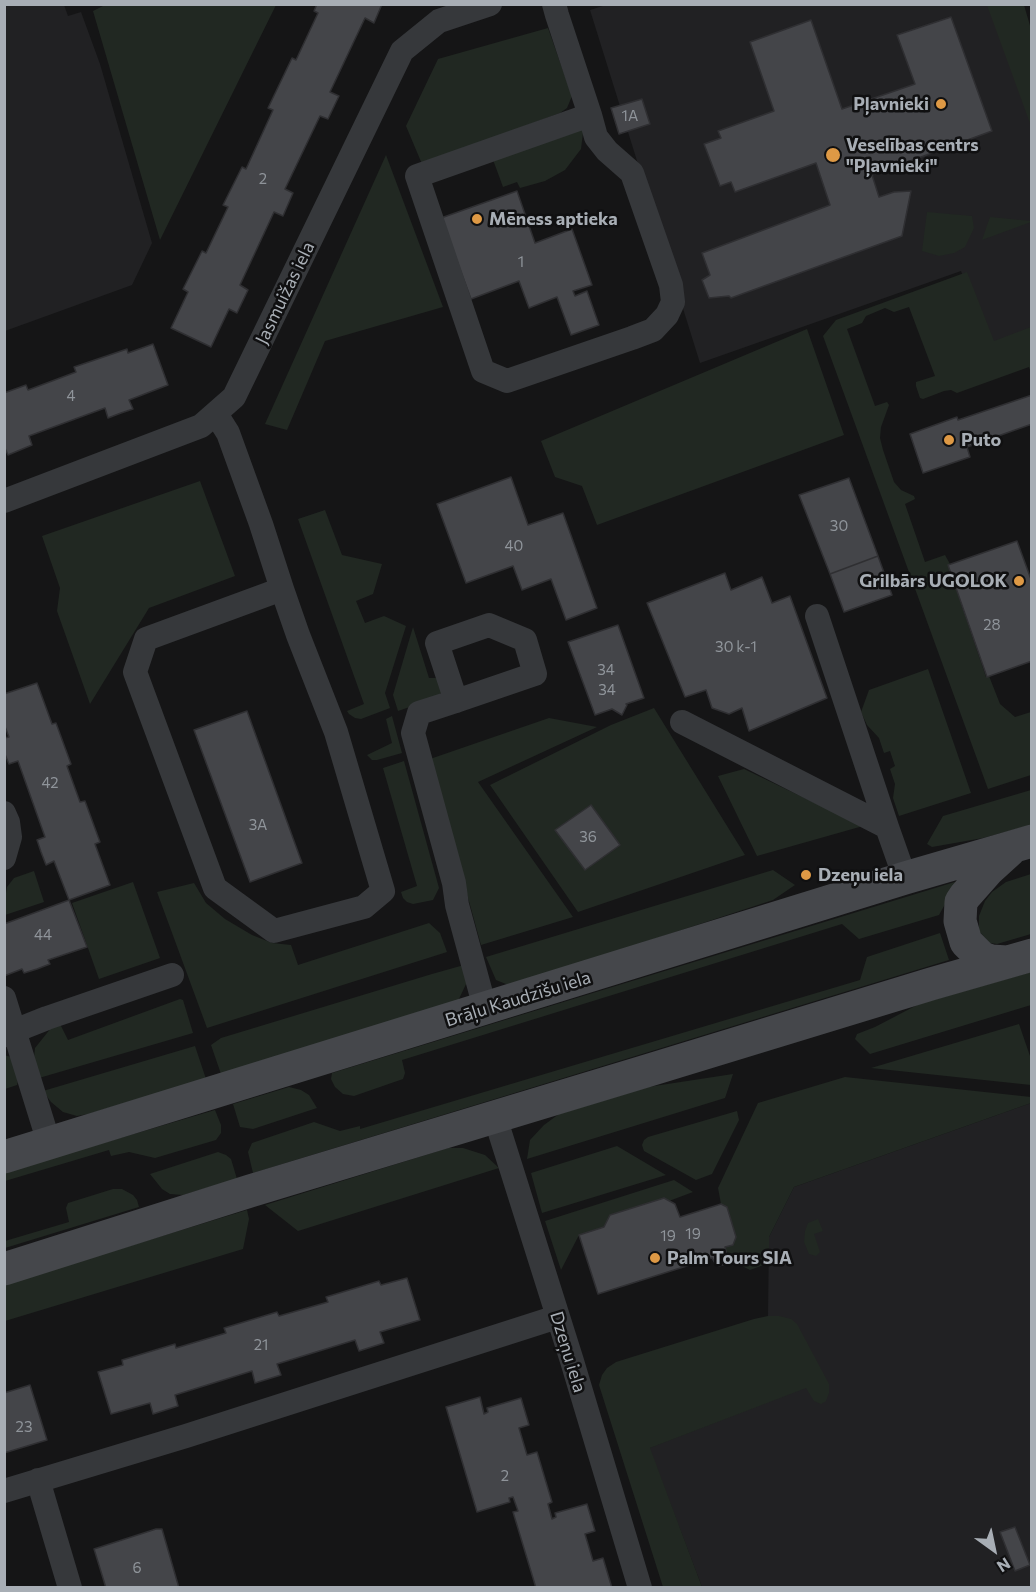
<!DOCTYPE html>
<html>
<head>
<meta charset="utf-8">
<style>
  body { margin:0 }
  #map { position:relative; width:1036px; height:1592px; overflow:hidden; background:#151516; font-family:Commissioner,sans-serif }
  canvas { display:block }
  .frame { position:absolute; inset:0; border:6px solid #a8aeb5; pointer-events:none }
  .north { position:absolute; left:964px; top:1520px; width:60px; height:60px; -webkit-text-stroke:4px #101011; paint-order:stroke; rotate:147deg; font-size:16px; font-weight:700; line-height:24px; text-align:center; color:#a8aeb5 }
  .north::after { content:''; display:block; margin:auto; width:21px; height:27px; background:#a8aeb5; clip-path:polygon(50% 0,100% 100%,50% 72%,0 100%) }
</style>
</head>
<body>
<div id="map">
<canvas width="1036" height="1592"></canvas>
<div class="frame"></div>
<div class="north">N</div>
</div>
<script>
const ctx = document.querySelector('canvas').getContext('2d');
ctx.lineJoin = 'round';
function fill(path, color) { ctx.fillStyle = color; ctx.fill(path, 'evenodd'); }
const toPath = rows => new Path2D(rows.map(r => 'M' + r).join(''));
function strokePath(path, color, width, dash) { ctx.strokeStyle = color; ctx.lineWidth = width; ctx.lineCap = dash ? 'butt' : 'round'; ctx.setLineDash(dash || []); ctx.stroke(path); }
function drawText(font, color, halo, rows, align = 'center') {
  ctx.font = font + ' Commissioner,sans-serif'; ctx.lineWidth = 5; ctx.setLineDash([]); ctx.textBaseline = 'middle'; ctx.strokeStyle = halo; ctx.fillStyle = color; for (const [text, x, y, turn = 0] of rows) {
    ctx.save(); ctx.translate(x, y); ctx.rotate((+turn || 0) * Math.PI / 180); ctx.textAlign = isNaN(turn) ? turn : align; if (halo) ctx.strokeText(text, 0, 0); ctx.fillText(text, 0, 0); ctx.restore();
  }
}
fill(toPath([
  [609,4,1020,5,1032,39,1031,333,989,349,961,271,700,363,590,10],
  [4,5,64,5,68,16,81,12,100,64,152,243,132,285,5,331],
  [1031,1103,1031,1587,702,1587,649,1448,806,1387,779,1316,768,1316,769,1237,794,1187]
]), '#212123');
fill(toPath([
  [107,4,276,5,160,240,93,11],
  [987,5,1024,5,1031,29,1031,126],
  [548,28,572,96,567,108,560,113,422,164,406,126,438,59],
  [584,125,581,149,565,170,545,181,520,188,517,182,503,187,492,157],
  [386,155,443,307,325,341,287,430,265,424],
  [927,212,972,216,974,228,965,247,954,253,939,256,922,251],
  [990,217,1031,221,1031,222,982,240],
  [967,272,994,341,1031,327,1031,373,1029,367,957,393,951,390,944,391,923,399,920,398,916,386,916,382,935,376,909,307,894,312,885,308,866,316,862,323,847,329,875,406,887,402,889,405,881,427,880,438,883,450,894,482,901,490,914,496,915,499,905,504,925,562,945,555,950,564,948,565,986,677,989,676,1000,704,1015,717,1031,712,1031,775,988,789,823,336,836,320],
  [807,329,844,435,597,525,582,486,555,477,541,441],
  [200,481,235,576,149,608,90,704,57,611,60,588,42,536],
  [325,510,342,555,382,564,373,594,356,601,365,623,384,616,406,626,385,693,390,708,361,719,355,718,349,714,347,711,364,704,298,519],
  [413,627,429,678,436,678,442,684,441,693,436,698,398,711,393,695],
  [928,669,971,793,899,816,893,798,895,784,890,769,895,766,890,751,884,753,879,738,867,725,861,712,869,690],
  [654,708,745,855,578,912,490,785,611,725],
  [392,716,402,753,377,760,372,760,367,755,392,743,386,719],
  [549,718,597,727,478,782,573,917,481,945,430,759],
  [404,761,439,888,433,900,413,904,407,902,403,898,401,892,417,886,383,768],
  [744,769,863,826,757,856,718,776],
  [1031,790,1031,825,983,838,932,847,927,844,943,816],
  [773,870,795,885,773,900,511,986,496,980,486,957],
  [34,871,44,902,5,915,5,899,7,887,14,878],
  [1031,874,1031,934,997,944,990,943,979,931,979,916,985,901,992,892,1006,882],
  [958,881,939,915,859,939,842,924,402,1060,405,1073,403,1079,354,1096,343,1094,335,1087,331,1079,332,1073],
  [133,882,160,958,99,979,72,903],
  [194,883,206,903,225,919,252,935,272,943,291,945,298,965,429,923,440,933,447,952,207,1028,157,892],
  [940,933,949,960,253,1173,248,1152,252,1143,314,1122,340,1131,360,1126,360,1129,860,980,867,957],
  [464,965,467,982,458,1001,221,1074,211,1045,221,1038,432,974],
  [1031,972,1031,1005,870,1054,855,1039,857,1034,875,1027,919,1004],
  [180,999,183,1000,193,1033,39,1078,34,1058,35,1048,51,1028,59,1022,68,1040],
  [1019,1024,1031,1059,1031,1085,871,1068],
  [195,1046,206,1079,88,1114,77,1116,63,1112,51,1102,43,1091],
  [4,1055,11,1057,18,1081,17,1085,5,1089],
  [733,1074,725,1098,527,1159,530,1140,544,1125,559,1114,648,1087],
  [845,1077,1031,1097,1031,1103,794,1187,769,1237,769,1263,750,1270,728,1259,725,1247,732,1245,736,1237,727,1207,721,1204,718,1188,758,1103],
  [289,1087,301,1090,309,1095,317,1108,253,1129,240,1127,233,1104],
  [215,1110,221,1125,221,1133,216,1140,155,1158,129,1152,111,1156,109,1150,5,1181,5,1172],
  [737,1111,739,1120,712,1174,696,1180,644,1151,642,1145,644,1140,648,1137],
  [617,1146,666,1175,542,1213,531,1173],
  [448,1148,463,1148,485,1155,499,1168,298,1231,265,1205],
  [218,1152,226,1155,231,1159,237,1179,183,1195,170,1194,162,1189,150,1174],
  [674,1180,693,1192,669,1201,610,1215,604,1227,579,1235,561,1270,545,1221],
  [113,1189,122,1189,133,1195,137,1200,139,1207,5,1248,5,1241,69,1222,66,1208,68,1203],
  [247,1210,249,1219,243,1249,5,1321,5,1284],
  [818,1219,823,1231,814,1234,820,1252,816,1256,809,1254,804,1242,805,1231,808,1223],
  [768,1316,779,1316,791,1319,797,1324,829,1384,829,1393,826,1401,821,1404,814,1401,806,1388,650,1448,702,1587,663,1587,599,1385,602,1375,607,1368,616,1362,754,1319]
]), '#212822');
const building = toPath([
  [317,4,382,4,374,23,365,18,330,92,339,96,328,119,320,116,285,189,293,193,283,216,274,212,240,285,248,290,237,313,229,309,211,347,171,328,188,292,183,289,202,251,206,253,228,207,223,205,242,167,246,169,273,110,268,108,292,58,296,60,318,13,314,11,317,4],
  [951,17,992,131,872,175,879,197,894,192,911,191,902,236,731,298,729,296,709,298,702,280,710,275,702,253,830,205,816,163,735,192,731,182,720,186,704,144,721,138,718,131,774,111,750,42,811,20,842,109,915,84,897,35,951,17],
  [642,99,650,124,619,134,611,108,642,99],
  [517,191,535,243,572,229,592,285,573,291,575,296,587,291,599,325,571,335,557,297,529,308,519,281,471,299,441,218,517,191],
  [153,344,168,385,129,400,133,409,121,413,108,418,105,408,29,436,32,445,8,455,4,446,4,393,26,385,28,390,76,372,74,367,127,349,128,353,153,344],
  [1032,395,1032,424,967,447,970,457,923,473,910,434,957,417,958,420,1032,395],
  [511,477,528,525,563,513,597,608,566,620,551,579,522,590,513,566,466,583,437,504,511,477],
  [849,478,878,556,830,574,799,495,849,478],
  [1017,541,1032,582,1032,661,987,677,948,565,1017,541],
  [878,556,892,595,844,612,830,574,878,556],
  [725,573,731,590,762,577,772,603,790,596,827,698,749,731,742,708,729,714,712,708,706,690,685,697,647,603,725,573],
  [618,625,644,698,626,704,627,705,622,715,612,709,595,715,568,642,618,625],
  [37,683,52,724,56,723,71,764,67,766,80,802,85,801,100,842,95,844,110,885,69,900,54,861,46,865,41,852,37,840,45,837,18,761,9,764,4,752,4,738,9,737,4,724,4,694,37,683],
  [247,711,302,863,250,882,194,730,247,711],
  [591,805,620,845,585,870,555,830,591,805],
  [69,900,87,947,48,960,50,964,37,969,24,973,22,969,4,976,4,924,69,900],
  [664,1198,675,1204,680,1217,721,1204,727,1207,736,1237,733,1245,725,1247,728,1259,726,1264,719,1266,715,1263,712,1258,598,1294,579,1235,604,1227,610,1215,664,1198],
  [407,1278,420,1320,380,1332,384,1343,359,1351,355,1340,277,1364,281,1375,255,1383,252,1371,175,1395,178,1406,153,1414,150,1403,111,1414,98,1372,123,1365,122,1360,175,1344,176,1348,226,1333,224,1328,277,1312,279,1316,328,1302,326,1297,379,1281,381,1285,407,1278],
  [30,1385,47,1440,4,1453,4,1393,30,1385],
  [480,1397,484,1414,488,1412,487,1408,521,1398,529,1425,519,1428,527,1455,537,1452,552,1502,548,1504,552,1519,556,1517,555,1513,587,1504,595,1531,585,1534,593,1561,603,1558,612,1588,536,1588,513,1512,518,1511,513,1497,509,1498,510,1502,477,1512,446,1407,480,1397],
  [1015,1527,1030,1565,1015,1571,1000,1532,1015,1527],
  [156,1529,162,1529,179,1588,106,1588,94,1549,156,1529]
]);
fill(building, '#444549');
strokePath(building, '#2f2f32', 1.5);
strokePath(toPath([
  [554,4,557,15,590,115,596,137,607,151,632,173,671,285,673,302,667,315,653,330,632,338,507,381,483,371,417,176,590,115],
  [216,414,228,433,261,524,282,589,298,635,336,732,383,891,364,907,274,931,215,888,135,672,146,639,282,589],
  [4,501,201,426,234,397,402,51,439,21,490,4],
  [817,616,887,827,905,878],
  [456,701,437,643,489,625,525,640,535,674,456,701,419,713,413,733,454,883,457,905,485,1008],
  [682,722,887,827],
  [4,813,8,822,10,837,4,858],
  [4,998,49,1143],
  [4,1035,47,1018,172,975],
  [495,1117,572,1361,640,1588],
  [38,1480,70,1588],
  [4,1491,186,1436,557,1317]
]), '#36383b', 24);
strokePath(toPath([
  [1007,962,991,961,982,958,966,942,960,921,961,902,965,896,988,870,1010,850],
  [4,1157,905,878,1032,841],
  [4,1269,250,1191,643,1072,931,984,1032,955]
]), '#45474b', 33);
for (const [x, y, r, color] of [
  [941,104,6,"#de9945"],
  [833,155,8,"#de9945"],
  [477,219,6,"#de9945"],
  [949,440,6,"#de9945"],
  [1019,581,6,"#de9945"],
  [806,875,6,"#de9945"],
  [655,1258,6,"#de9945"]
]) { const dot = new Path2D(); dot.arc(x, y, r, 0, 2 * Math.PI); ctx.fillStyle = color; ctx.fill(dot); strokePath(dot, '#101011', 2); }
drawText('15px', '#8f949a', null, [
  ["1A",630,116],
  ["2",263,179],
  ["1",521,262],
  ["4",71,396],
  ["30",839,526],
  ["40",514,546],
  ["28",992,625],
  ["30 k-1",736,647],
  ["34",606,670],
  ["34",607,690],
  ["42",50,783],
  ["3A",258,825],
  ["36",588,837],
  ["44",43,935],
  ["19",693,1234],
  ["19",668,1236],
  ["21",261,1345],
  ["23",24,1427],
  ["2",505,1476],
  ["6",137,1568]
]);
drawText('bold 18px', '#a8aeb5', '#101011', [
  ["Pļavnieki",929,104,"right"],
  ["Veselības centrs",846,145],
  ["\"Pļavnieki\"",846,166],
  ["Mēness aptieka",489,219],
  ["Puto",961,440],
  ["Grilbārs UGOLOK",1007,581,"right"],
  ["Dzeņu iela",818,875],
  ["Palm Tours SIA",667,1258]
], 'left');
drawText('18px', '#a8aeb5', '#101011', [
  ["Jasmuižas iela",285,293,-64],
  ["Brāļu Kaudzīšu iela",518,999,-17],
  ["Dzeņu iela",568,1352,73]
]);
</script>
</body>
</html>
